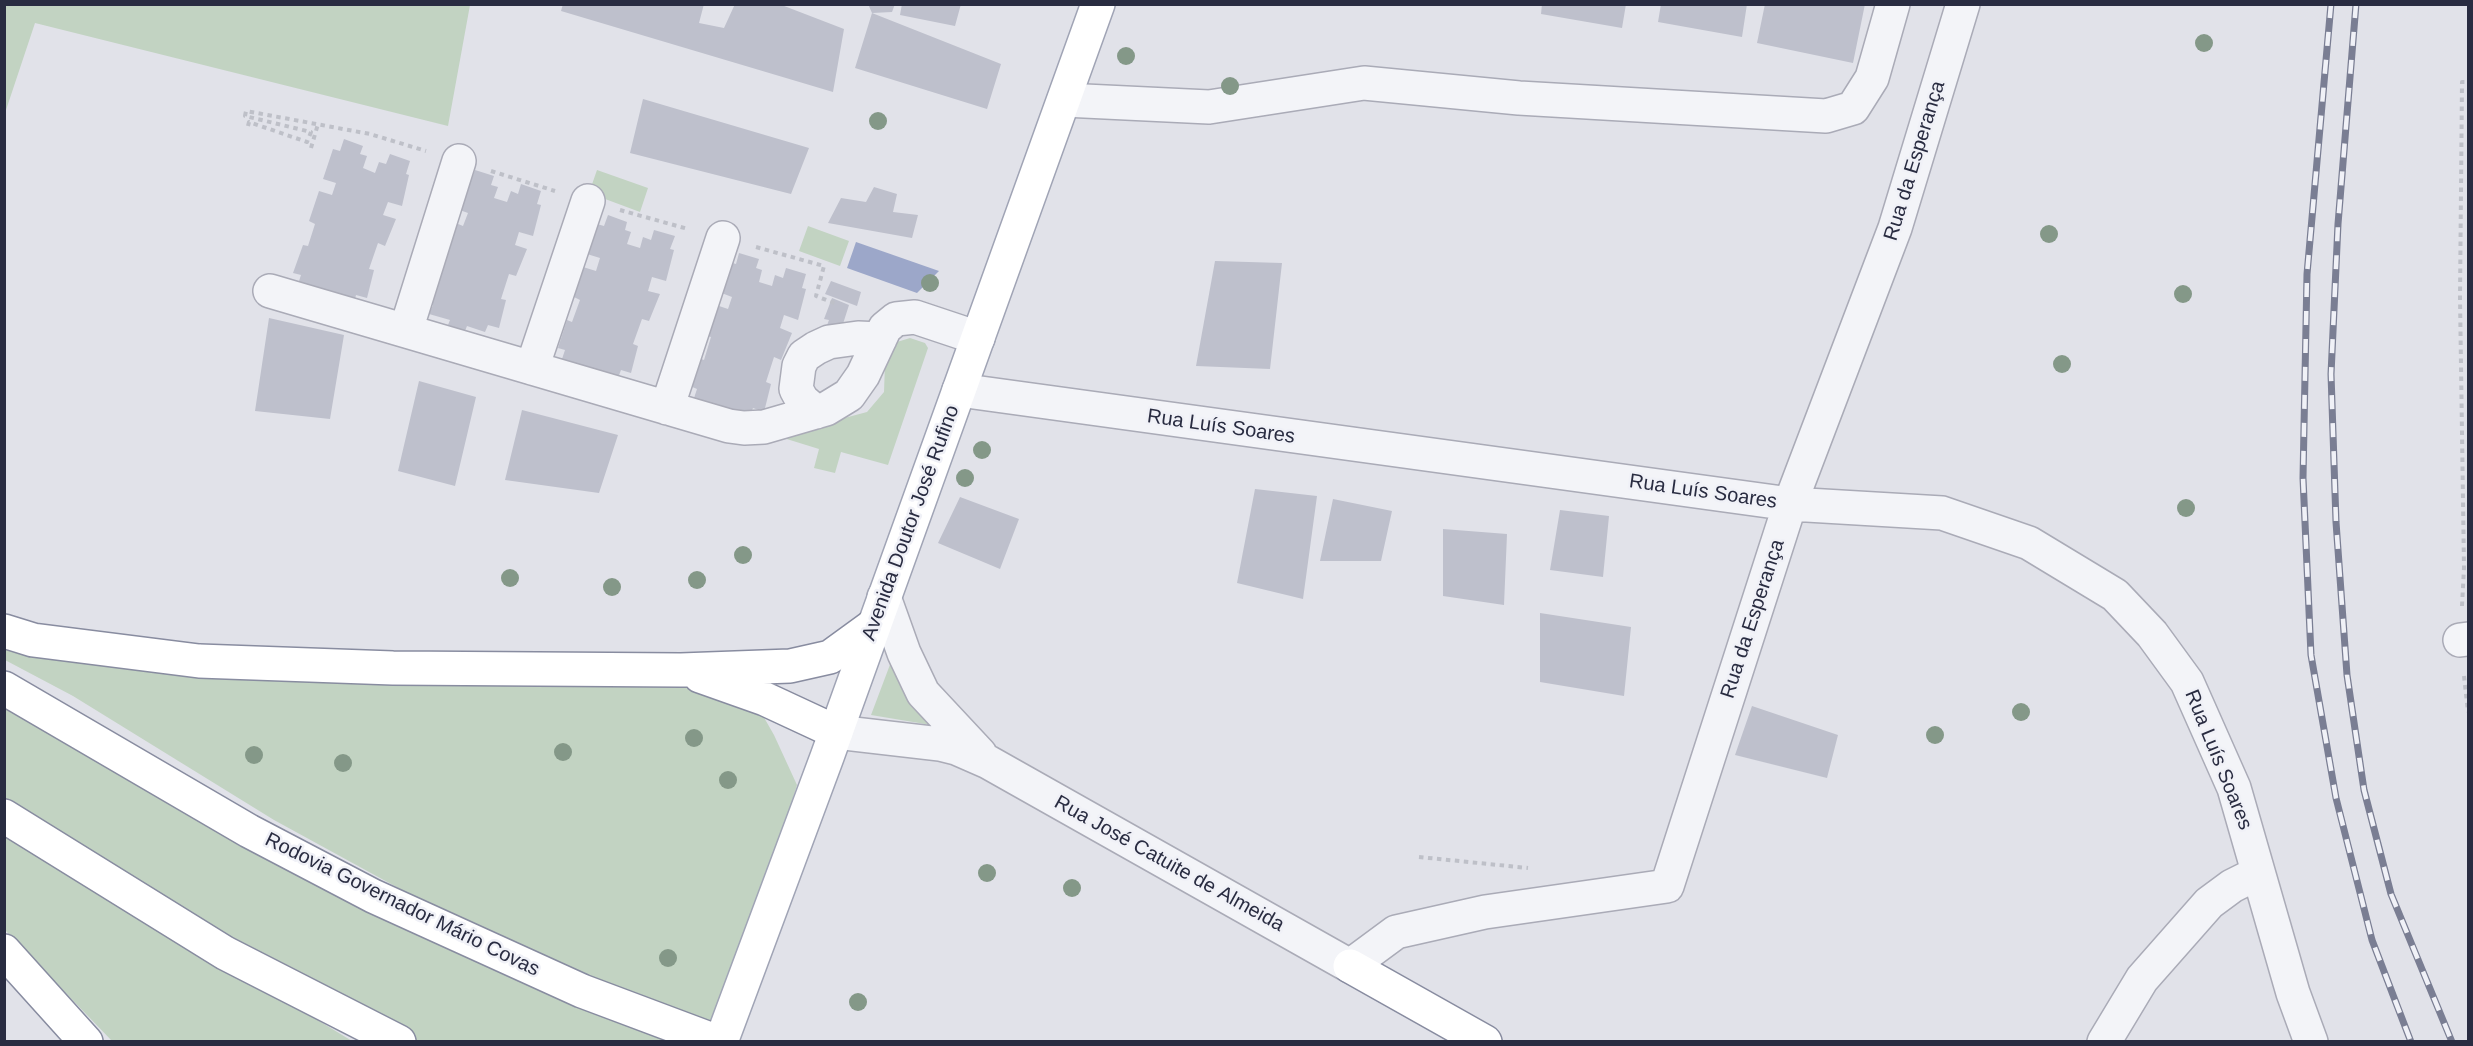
<!DOCTYPE html>
<html>
<head>
<meta charset="utf-8">
<style>
  body { margin:0 }
  #map { position:relative; width:2473px; height:1046px; overflow:hidden; background:#e1e2e9; font-family:Helvetica,sans-serif }
  canvas { display:block }
  .frame { position:absolute; inset:0; border:6px solid #292c41; pointer-events:none }
</style>
</head>
<body>
<div id="map">
<canvas width="2473" height="1046"></canvas>
<div class="frame"></div>
</div>
<script>
const ctx = document.querySelector('canvas').getContext('2d');
ctx.lineJoin = 'round';
function fill(path, color) { ctx.fillStyle = color; ctx.fill(path, 'evenodd'); }
const toPath = rows => new Path2D(rows.map(r => 'M' + r).join(''));
function strokePath(path, color, width, dash) { ctx.strokeStyle = color; ctx.lineWidth = width; ctx.lineCap = dash ? 'butt' : 'round'; ctx.setLineDash(dash || []); ctx.stroke(path); }
function drawText(font, color, halo, rows, align = 'center') {
  ctx.font = font + ' Helvetica,sans-serif'; ctx.lineWidth = 5; ctx.setLineDash([]); ctx.textBaseline = 'middle'; ctx.strokeStyle = halo; ctx.fillStyle = color; for (const [text, x, y, turn = 0] of rows) {
    ctx.save(); ctx.translate(x, y); ctx.rotate((+turn || 0) * Math.PI / 180); ctx.textAlign = isNaN(turn) ? turn : align; if (halo) ctx.strokeText(text, 0, 0); ctx.fillText(text, 0, 0); ctx.restore();
  }
}
fill(toPath([
  [5,4,470,4,470,5,448,126,35,23,5,113],
  [597,170,648,188,640,212,589,193],
  [808,226,849,241,840,266,799,251],
  [910,338,925,343,928,348,888,465,841,452,835,473,814,468,819,449,777,436,867,412,884,392,885,364,897,342],
  [4,648,657,683,754,700,774,735,797,785,783,830,711,1034,455,919,274,820,73,696,5,660],
  [891,662,937,726,871,715],
  [4,693,674,1041,396,1041,5,805],
  [4,829,352,1041,112,1041,5,930]
]), '#c2d3c2');
fill(toPath([
  [856,242,939,271,917,293,847,268]
]), '#9ca7c9');
fill(toPath([
  [563,4,704,4,699,23,724,28,735,4,779,4,844,29,833,92,561,11],
  [868,4,895,4,892,12,872,13],
  [902,4,961,4,955,26,900,15],
  [1542,4,1626,4,1622,28,1541,14],
  [1661,4,1747,4,1742,37,1658,22],
  [1765,4,1865,4,1853,63,1757,43],
  [872,13,1001,64,987,109,855,68],
  [643,99,809,148,791,194,630,153],
  [344,139,363,146,360,154,367,156,363,168,375,173,379,162,386,164,390,154,410,161,406,174,409,175,402,206,388,202,383,215,396,219,385,246,378,243,369,269,374,270,367,298,356,295,354,303,298,284,301,275,293,273,303,245,308,246,315,224,309,221,319,191,332,195,336,183,323,179,333,149,340,151],
  [475,170,494,176,491,185,498,187,494,198,507,202,511,191,518,194,521,184,541,191,537,204,541,205,533,236,519,232,515,245,527,249,516,276,509,274,501,299,506,300,499,328,488,325,485,332,467,326,465,331,448,325,450,320,429,314,433,305,425,303,451,221,463,226,468,213,454,208,464,178,471,181],
  [874,187,897,194,893,212,918,215,912,238,828,223,841,198,866,202],
  [608,215,627,222,625,230,631,232,627,244,640,248,643,237,651,240,654,230,675,236,670,249,674,250,666,281,652,277,648,291,660,294,649,321,642,319,633,344,638,346,631,373,621,370,618,378,562,359,565,350,558,348,567,320,572,322,580,300,574,297,583,267,596,271,600,258,587,254,597,224,604,226],
  [739,253,759,259,756,268,762,270,759,282,772,286,775,275,783,278,786,268,806,274,802,288,806,289,798,320,784,315,780,328,792,333,781,360,774,357,766,382,771,384,764,412,753,408,750,416,713,409,714,404,694,398,697,389,690,386,699,358,704,360,711,337,705,335,716,305,728,309,732,297,719,292,729,262,736,264],
  [1215,261,1282,263,1270,369,1196,366],
  [831,281,861,292,857,306,825,294],
  [832,298,849,305,842,327,826,328,829,320,824,319],
  [269,318,344,335,330,419,255,411],
  [419,381,476,397,455,486,398,471],
  [522,410,618,435,599,493,505,480],
  [1255,489,1317,496,1303,599,1237,583],
  [960,497,1019,519,1000,569,938,543],
  [1333,499,1392,511,1381,561,1320,561],
  [1560,510,1609,516,1603,577,1550,570],
  [1443,529,1507,534,1504,605,1443,596],
  [1540,613,1631,627,1624,696,1540,682],
  [1752,706,1838,735,1827,778,1735,755]
]), '#bec0cc');
const minor = toPath([
  [1064,100,1209,107,1364,83,1519,98,1826,116,1853,108,1872,78,1893,4],
  [270,291,729,426,744,428,764,427,826,409,849,395,863,375,885,328,896,319,915,317,978,338],
  [406,330,459,161],
  [532,368,588,201],
  [959,390,1790,504,1942,513,2029,543,2115,595,2152,634,2187,682,2234,788,2293,993,2311,1042],
  [667,408,723,238],
  [816,412,802,400,796,389,799,366,804,356,816,348,829,342,858,338,880,339],
  [884,597,904,653,923,693,980,754],
  [2460,640,2468,639],
  [836,732,940,744,956,748,988,762,1350,966,1396,932,1485,912,1667,886,1790,504,1895,228,1963,4],
  [2104,1042,2142,979,2209,903,2232,886,2258,873]
]);
const major = toPath([
  [721,1042,827,757,1098,4]
]);
const highway = toPath([
  [4,631,33,640,199,661,393,668,681,670,790,666,830,657,874,625],
  [700,676,765,699,836,732],
  [4,688,249,831,373,896,582,991,718,1042],
  [4,816,225,953,399,1042],
  [4,951,86,1042],
  [1350,966,1485,1042]
]);
strokePath(minor, '#aaabb7', 36);
strokePath(major, '#a0a4b5', 36);
strokePath(highway, '#888ca0', 36);
strokePath(toPath([
  [248,126,249,122,307,142,311,132,245,116,246,111,370,134,426,151],
  [311,148,318,124],
  [491,171,555,191],
  [620,210,688,229],
  [756,247,824,266,816,296,837,304],
  [2462,606,2464,568,2460,298,2462,82,2468,82],
  [2464,676,2468,712],
  [1419,857,1528,868]
]), '#bec0c8', 4, [4.5, 4.5]);
strokePath(minor, '#f3f4f8', 33);
strokePath(major, '#fff', 33);
strokePath(highway, '#fff', 33);
const rail = toPath([
  [2331,4,2307,274,2303,478,2311,655,2336,798,2372,940,2411,1042],
  [2356,4,2338,224,2331,374,2336,522,2347,675,2364,790,2391,894,2452,1042]
]);
strokePath(rail, '#7a7e93', 7);
strokePath(rail, '#f0f1f7', 4.5, [14]);
ctx.fillStyle = '#849888';
for (const [x, y] of [
  [2204,43],
  [1126,56],
  [1230,86],
  [878,121],
  [2049,234],
  [930,283],
  [2183,294],
  [2062,364],
  [982,450],
  [965,478],
  [2186,508],
  [743,555],
  [510,578],
  [697,580],
  [612,587],
  [2021,712],
  [1935,735],
  [694,738],
  [563,752],
  [254,755],
  [343,763],
  [728,780],
  [987,873],
  [1072,888],
  [668,958],
  [858,1002]
]) { ctx.beginPath(); ctx.arc(x, y, 9, 0, 2 * Math.PI); ctx.fill(); }
drawText('20px', '#292c41', '#f0f1f7', [
  ["Rua da Esperança",1915,161,-73],
  ["Rua Luís Soares",1221,427,8],
  ["Rua Luís Soares",1703,492,8],
  ["Avenida Doutor José Rufino",911,523,-70],
  ["Rua da Esperança",1753,619,-72],
  ["Rua Luís Soares",2218,760,68],
  ["Rua José Catuite de Almeida",1169,864,29],
  ["Rodovia Governador Mário Covas",402,905,26]
]);
</script>
</body>
</html>
